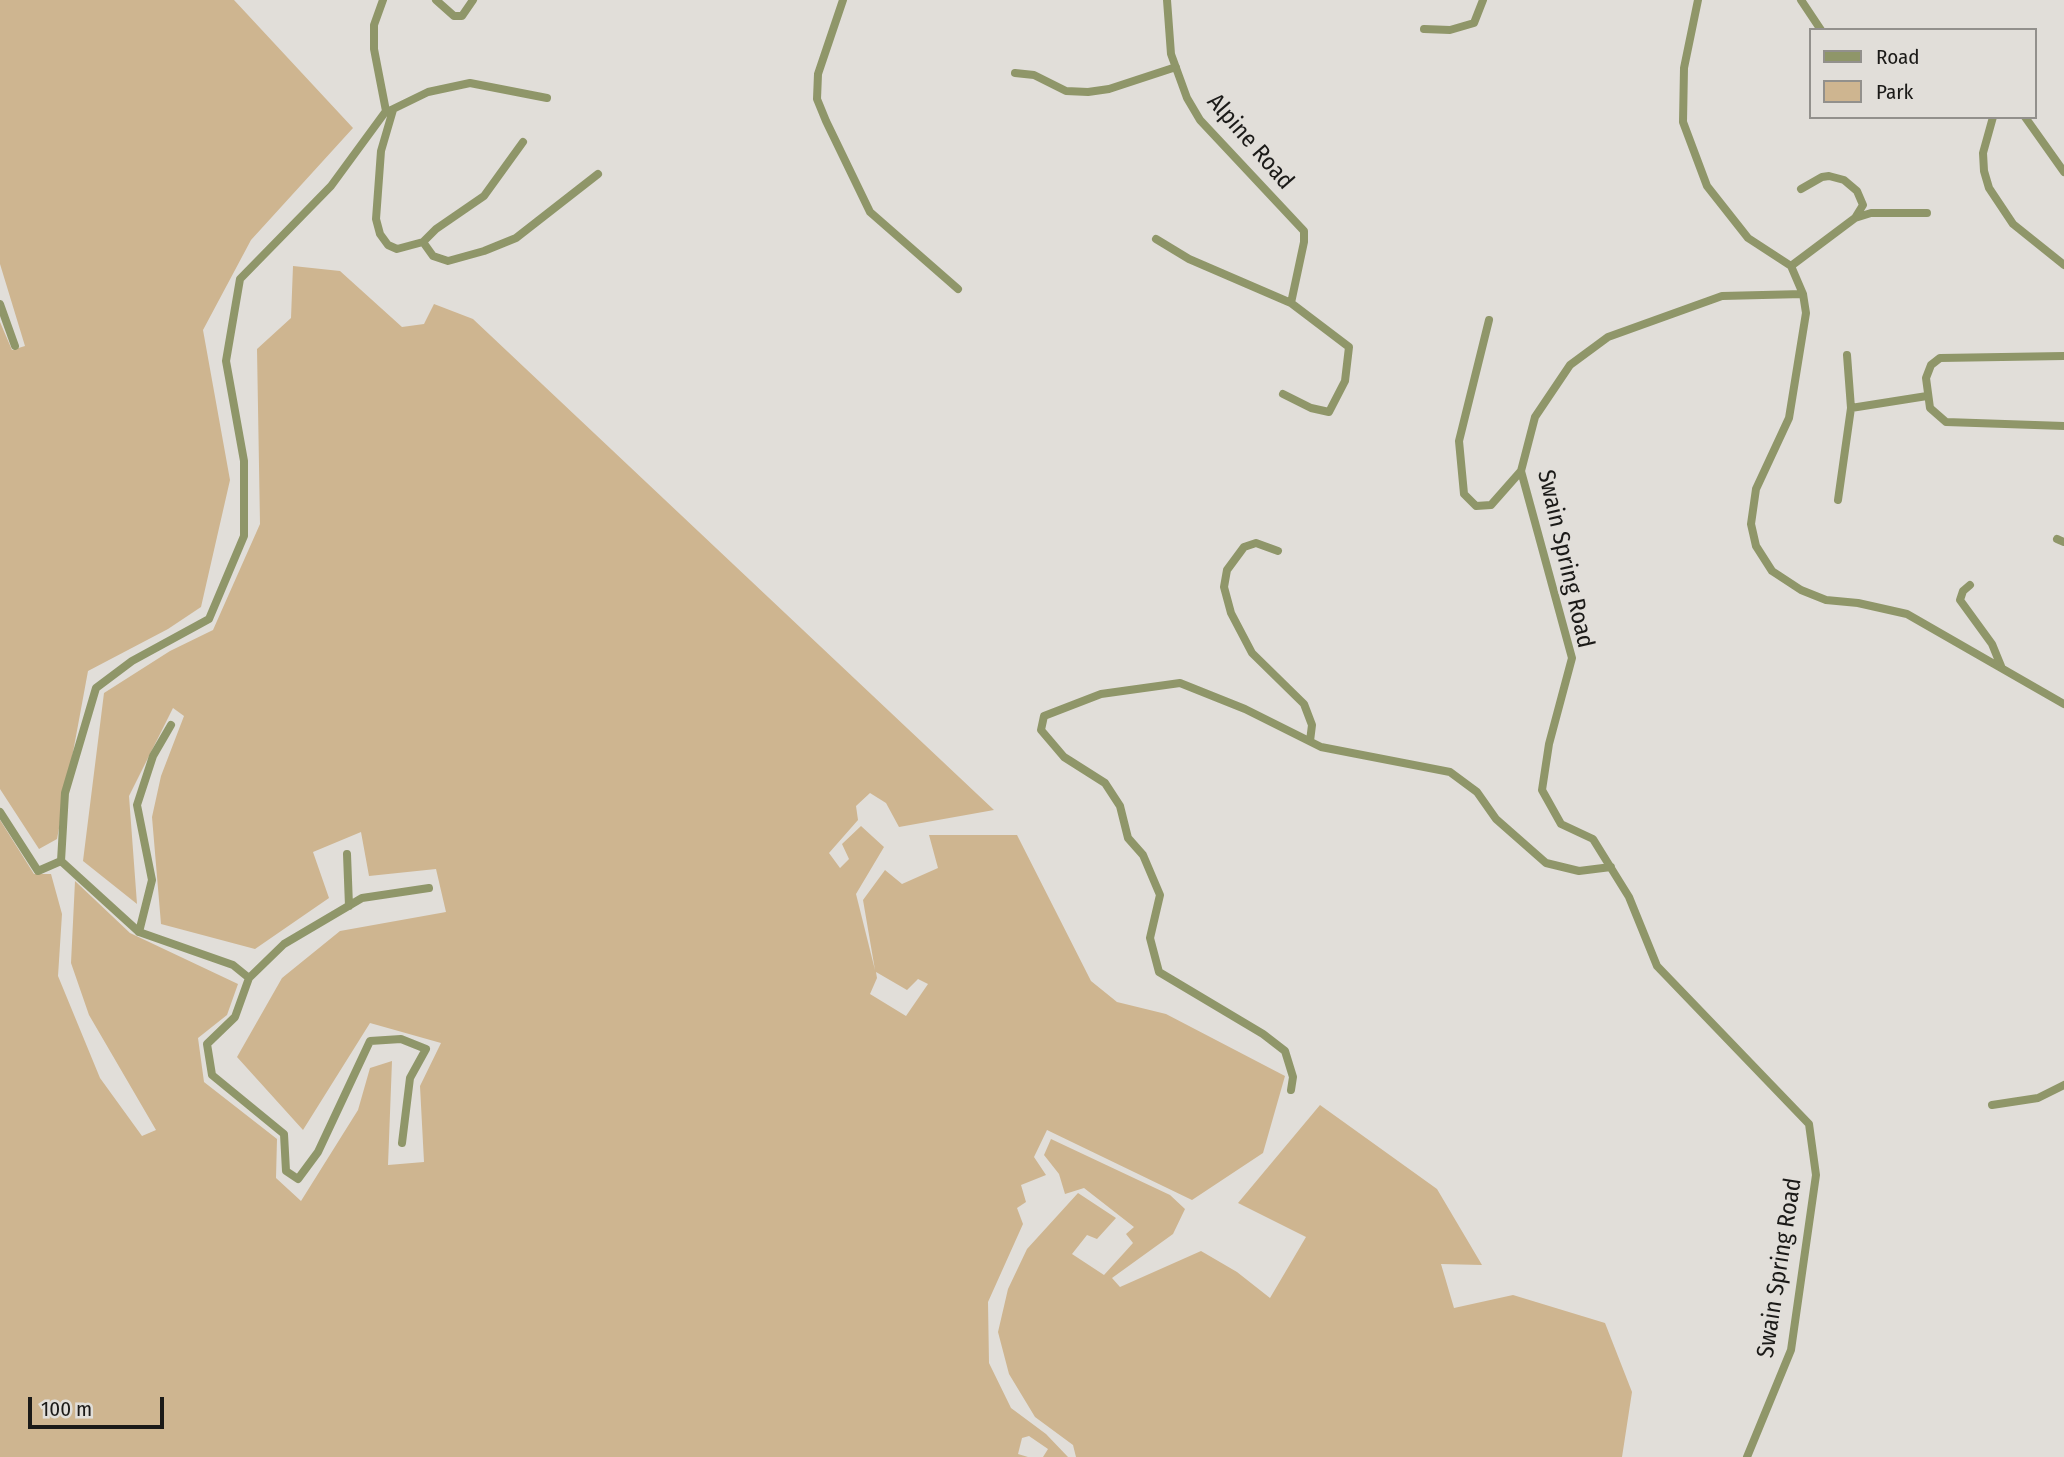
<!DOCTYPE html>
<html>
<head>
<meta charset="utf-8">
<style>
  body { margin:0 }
  #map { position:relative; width:2064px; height:1457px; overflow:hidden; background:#e1ded9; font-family:"Fira Sans Condensed",sans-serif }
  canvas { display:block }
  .legend { position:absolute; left:1809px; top:28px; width:228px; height:91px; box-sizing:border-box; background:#e1ded9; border:2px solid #92908c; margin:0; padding:9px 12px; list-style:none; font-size:21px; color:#1b1a18 }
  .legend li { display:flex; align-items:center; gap:14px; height:35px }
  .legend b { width:35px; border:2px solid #92908c }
  .scale { position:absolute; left:28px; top:1397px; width:136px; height:32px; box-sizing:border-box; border:4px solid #1b1a18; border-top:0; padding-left:9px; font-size:21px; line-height:24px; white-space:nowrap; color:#1b1a18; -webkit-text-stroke:5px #e1ded9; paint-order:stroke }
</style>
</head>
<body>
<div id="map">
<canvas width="2064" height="1457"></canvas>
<ul class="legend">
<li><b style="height:9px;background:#8f9669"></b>Road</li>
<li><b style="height:19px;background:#ceb590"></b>Park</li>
</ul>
<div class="scale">100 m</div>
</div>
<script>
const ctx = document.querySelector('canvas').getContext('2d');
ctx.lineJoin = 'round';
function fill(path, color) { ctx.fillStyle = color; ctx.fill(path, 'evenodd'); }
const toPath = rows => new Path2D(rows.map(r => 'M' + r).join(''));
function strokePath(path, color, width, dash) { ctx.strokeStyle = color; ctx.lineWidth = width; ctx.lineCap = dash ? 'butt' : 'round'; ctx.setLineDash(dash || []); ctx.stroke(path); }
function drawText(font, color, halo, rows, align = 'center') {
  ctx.font = font + ' "Fira Sans Condensed",sans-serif'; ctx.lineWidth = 5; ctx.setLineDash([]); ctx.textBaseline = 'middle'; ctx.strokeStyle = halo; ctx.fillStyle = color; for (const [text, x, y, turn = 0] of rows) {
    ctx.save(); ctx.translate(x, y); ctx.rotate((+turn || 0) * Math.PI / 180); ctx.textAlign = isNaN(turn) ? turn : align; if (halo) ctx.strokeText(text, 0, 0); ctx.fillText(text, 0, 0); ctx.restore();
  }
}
fill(toPath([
  [0,0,234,0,353,128,251,240,203,330,230,480,201,607,168,629,88,671,57,839,39,849,0,789,0,322,12,350,25,346,0,264],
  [293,266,340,271,402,327,424,324,434,304,473,319,994,810,899,827,886,803,870,793,856,806,858,820,829,853,840,868,849,859,842,844,861,826,884,847,856,894,875,970,863,900,885,870,902,884,938,868,929,835,1017,835,1091,981,1117,1002,1166,1014,1285,1076,1263,1153,1192,1200,1047,1130,1034,1157,1046,1175,1021,1185,1026,1202,1017,1208,1023,1224,988,1302,989,1363,1011,1408,1046,1434,1068,1457,1043,1457,1048,1449,1029,1436,1022,1438,1018,1454,1028,1457,0,1457,0,820,34,874,51,874,62,914,58,976,100,1078,142,1136,156,1130,89,1015,71,963,75,881,130,933,238,984,227,1015,198,1038,204,1082,277,1139,276,1178,301,1201,358,1110,370,1068,392,1061,388,1165,424,1162,420,1086,441,1043,370,1023,303,1130,237,1057,282,978,340,931,446,912,436,869,369,876,361,832,313,852,329,898,255,949,161,924,152,817,161,776,184,716,173,708,129,796,137,904,83,861,104,693,170,651,213,630,260,524,257,349,291,318],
  [876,972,907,990,918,979,928,984,906,1016,870,994,877,978],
  [1320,1105,1437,1189,1482,1265,1441,1264,1454,1308,1513,1295,1605,1323,1632,1392,1622,1457,1076,1457,1073,1445,1035,1417,1009,1374,998,1332,1008,1289,1027,1249,1078,1193,1116,1218,1097,1239,1087,1235,1072,1254,1104,1275,1133,1243,1126,1234,1134,1227,1084,1188,1065,1194,1059,1174,1044,1155,1051,1139,1170,1195,1185,1209,1173,1234,1112,1278,1120,1287,1201,1251,1237,1272,1270,1298,1306,1237,1238,1203]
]), '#ceb590');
strokePath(toPath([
  [436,0,454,16,462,16,473,0],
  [843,0,818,74,817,99,826,121,870,212,958,289],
  [1167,0,1171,54,1187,98,1200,120,1304,231,1304,242,1291,303],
  [1698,0,1684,68,1683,122,1707,186,1748,238,1791,266,1803,294,1722,296,1608,337,1570,365,1535,417,1521,471,1572,658,1549,744,1542,790,1561,824,1593,839,1629,897,1657,966,1809,1124,1816,1175,1791,1350,1747,1457],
  [1801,0,1821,30],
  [1424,29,1450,30,1474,23,1483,0],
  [1015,73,1034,75,1066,91,1088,92,1109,89,1176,67],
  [393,110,381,151,376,219,380,234,388,245,397,249,423,242,436,229,484,196,523,142],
  [389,111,428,92,470,83,547,98],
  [1993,117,1983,153,1984,171,1989,188,2013,224,2064,265],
  [2025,117,2064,172],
  [1801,189,1822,177,1829,176,1844,180,1857,191,1863,205,1855,218],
  [1156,239,1189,259,1291,303,1349,347,1345,381,1329,412,1311,408,1283,394],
  [423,242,433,256,448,261,484,251,516,238,598,174],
  [1791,266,1855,218,1871,213,1927,213],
  [1803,294,1806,313,1789,418,1756,489,1751,524,1756,546,1772,571,1801,590,1826,600,1858,603,1907,614,2064,704],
  [0,304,15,346],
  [1489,320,1459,441,1464,494,1476,506,1491,505,1521,471],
  [2064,356,1940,358,1931,365,1926,378,1930,408,1946,422,2064,426],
  [1851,408,1927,396],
  [1838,500,1851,408,1847,355],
  [2057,539,2064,542],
  [1278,551,1256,543,1244,547,1227,570,1224,587,1231,613,1252,653,1304,704,1312,725,1310,741],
  [1970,585,1963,591,1960,600,1992,644,2001,666],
  [0,812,38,871,61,861,65,793,96,688,132,661,209,619,244,536,244,461,226,361,240,279,331,186,386,111,374,49,374,25,383,0],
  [347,854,349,906],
  [61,861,139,932,233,965,249,978,235,1017,207,1044,212,1075,284,1134,286,1171,298,1179,318,1152,370,1041,401,1039,426,1049,410,1078,402,1143],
  [139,932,152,880,137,805,153,756,171,725],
  [249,978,284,944,362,898,429,888],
  [1291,1090,1293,1077,1285,1051,1263,1034,1159,972,1150,938,1160,895,1143,855,1128,838,1120,806,1105,783,1064,757,1041,730,1044,716,1101,694,1180,683,1245,709,1321,747,1450,772,1477,792,1496,819,1546,863,1579,871,1611,867],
  [1992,1105,2038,1098,2064,1085]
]), '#8f9669', 8);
drawText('24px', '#1b1a18', '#e1ded9', [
  ["Alpine Road",1250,142,49],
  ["Swain Spring Road",1565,559,77],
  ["Swain Spring Road",1780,1268,-81]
]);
</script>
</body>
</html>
